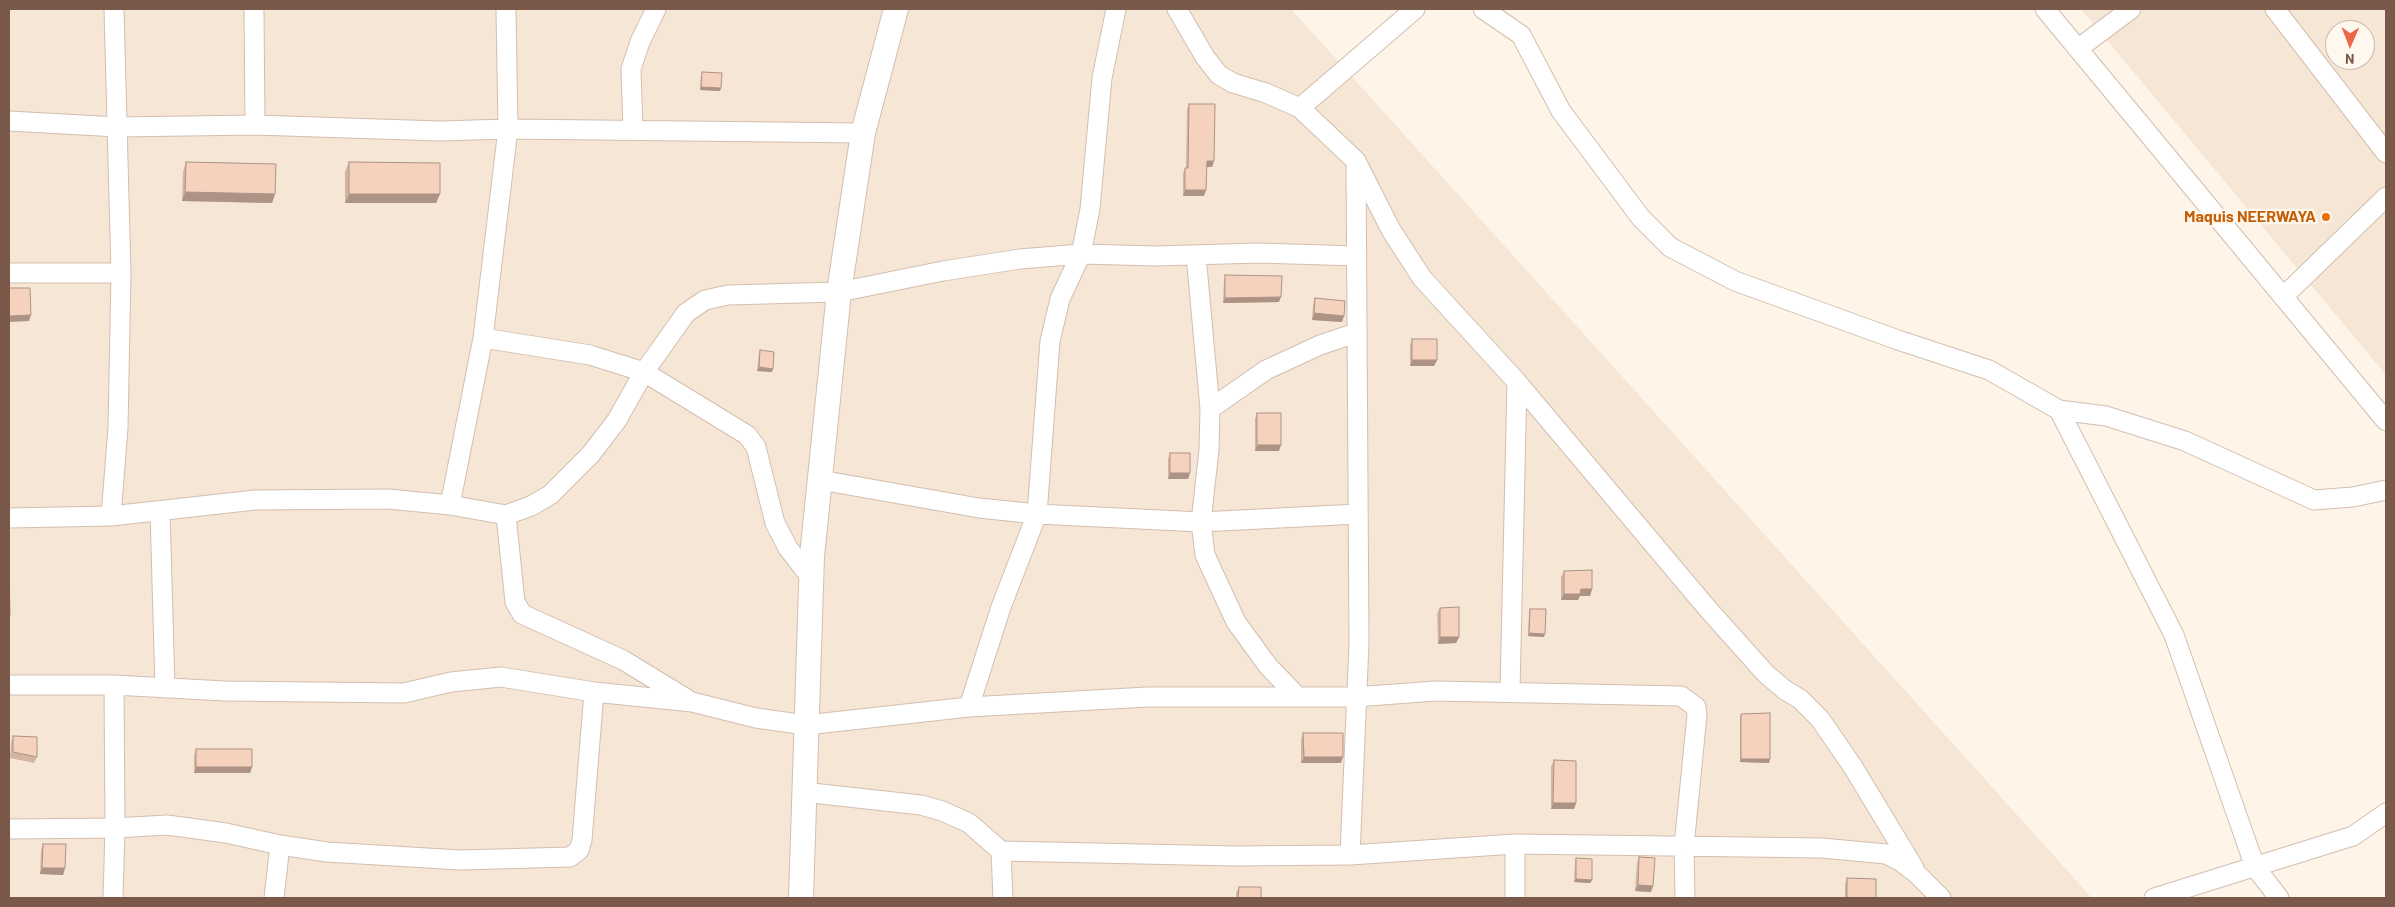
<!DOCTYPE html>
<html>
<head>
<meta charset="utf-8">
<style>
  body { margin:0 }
  #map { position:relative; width:2395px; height:907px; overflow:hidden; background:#fef4e8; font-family:Barlow,sans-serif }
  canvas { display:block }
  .frame { position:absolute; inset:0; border:10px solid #7a594a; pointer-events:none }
  .north { position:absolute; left:2325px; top:20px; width:50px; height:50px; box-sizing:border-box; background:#fff8ef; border:1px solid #cab8ad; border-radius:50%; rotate:181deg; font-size:14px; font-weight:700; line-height:20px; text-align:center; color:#7a594a }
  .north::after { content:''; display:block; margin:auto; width:18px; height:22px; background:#ed6747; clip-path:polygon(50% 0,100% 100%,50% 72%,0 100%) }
</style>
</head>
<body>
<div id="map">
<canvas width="2395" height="907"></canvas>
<div class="frame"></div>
<div class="north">N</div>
</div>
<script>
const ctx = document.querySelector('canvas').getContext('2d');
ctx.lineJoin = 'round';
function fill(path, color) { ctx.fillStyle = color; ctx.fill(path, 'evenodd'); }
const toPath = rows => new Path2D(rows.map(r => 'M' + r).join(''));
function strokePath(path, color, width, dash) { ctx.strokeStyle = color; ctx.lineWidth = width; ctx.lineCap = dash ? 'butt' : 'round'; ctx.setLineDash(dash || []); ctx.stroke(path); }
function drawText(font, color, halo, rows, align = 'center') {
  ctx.font = font + ' Barlow,sans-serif'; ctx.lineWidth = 4.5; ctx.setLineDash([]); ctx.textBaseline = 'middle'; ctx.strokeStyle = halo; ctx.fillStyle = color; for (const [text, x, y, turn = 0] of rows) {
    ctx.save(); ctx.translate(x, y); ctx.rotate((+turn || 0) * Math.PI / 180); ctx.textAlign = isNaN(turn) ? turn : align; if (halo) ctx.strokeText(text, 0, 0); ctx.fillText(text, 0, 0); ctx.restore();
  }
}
fill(toPath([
  [9,9,1291,9,2092,898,9,898],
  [2081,9,2386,9,2386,375],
  [2335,30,2365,30,2365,60,2335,60]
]), '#f6e6d6');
const minor = toPath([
  [254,9,255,125],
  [1177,9,1205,57,1219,75,1233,83,1266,93,1300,108,1356,161,1391,230,1422,278,1517,382,1707,608,1766,674,1785,690,1800,699,1820,719,1853,767,1914,868],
  [1483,9,1521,35,1561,111,1641,218,1670,247,1735,281,1898,340,1989,370,2059,410,2174,635,2255,867,2279,898],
  [2045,9,2386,421],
  [2275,9,2386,153],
  [2079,48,2131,9],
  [1300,108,1415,9],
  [9,121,118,127,255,125,440,131,508,129,863,133],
  [633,130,631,69,640,42,656,9],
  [1196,255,1210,409,1209,450,1201,522,1205,555,1236,622,1268,666,1298,697],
  [9,273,121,273],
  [2283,297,2386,197],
  [483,338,590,355,644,372,747,435,756,447,775,523,788,548,811,578],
  [1210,409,1266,370,1320,345,1356,333],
  [2059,410,2106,416,2185,441,2314,500,2353,497,2386,490],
  [820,480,979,508,1037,514,1201,522,1358,514],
  [450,505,483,338,508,129,506,9],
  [160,511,165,688],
  [506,515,531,506,550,495,591,454,617,420,644,372,686,313,705,300,728,295,839,292,943,271,1020,259,1081,254,1156,256,1259,253,1357,256],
  [111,516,118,428,121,273,114,9],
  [9,518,111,516,255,500,388,499,450,505,506,515,515,602,522,614,623,660,687,699],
  [9,685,114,685,225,691,404,693,451,682,501,677,594,692,692,702,756,718,806,725,969,707,1147,697,1355,697,1435,691,1681,696,1696,707,1697,715,1684,846,1685,898],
  [1510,691,1517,382],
  [969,707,1001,607,1037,514,1050,341,1060,299,1081,254,1090,209,1102,78,1116,9],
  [803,792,921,805,942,811,969,823,1001,851,1235,856,1350,855,1515,844,1822,848,1886,854,1900,861,1917,874,1941,898],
  [9,829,115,828,167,825,226,833,280,845,327,852,460,860,570,857,579,850,582,840,594,692],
  [1001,851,1003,898],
  [1350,855,1359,643,1356,164],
  [113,898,115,828,114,685],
  [274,898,280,845],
  [1515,898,1515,844],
  [2154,898,2353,836,2386,813]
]);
const tertiary = toPath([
  [801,898,812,556,839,292,863,133,896,9]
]);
strokePath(minor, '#d3beaf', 21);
strokePath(tertiary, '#d3beaf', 26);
strokePath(minor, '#fff', 19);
strokePath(tertiary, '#fff', 24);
fill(toPath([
  [702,72,721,88,720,91,700,90,701,75],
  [1189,104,1214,161,1212,167,1206,167,1204,196,1183,196,1183,174,1185,168,1186,168,1187,109],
  [186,162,275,194,272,203,182,201,183,172],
  [349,162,440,194,436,203,345,203,345,172],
  [1225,275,1279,302,1223,303,1224,280],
  [1315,298,1342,322,1312,320,1313,305],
  [1412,339,1437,360,1434,366,1410,366,1410,346],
  [760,350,772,372,757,371,759,353],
  [1257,413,1279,451,1255,451,1255,419],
  [1170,453,1190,473,1188,479,1168,479,1168,459],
  [1564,571,1592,589,1590,596,1580,596,1578,600,1561,600,1561,577],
  [1440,608,1459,637,1456,643,1438,644,1437,614],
  [1530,609,1544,637,1528,636,1529,612],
  [1741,714,1770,759,1769,763,1740,762,1740,717],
  [1303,733,1341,763,1301,763,1301,740],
  [13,736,37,757,34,763,10,758,11,743],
  [196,749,252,767,250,773,194,773,194,755],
  [1554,760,1576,803,1574,809,1551,809,1551,767],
  [43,844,65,868,63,875,40,874,41,850],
  [1639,857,1651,892,1635,891,1637,863],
  [1576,858,1592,880,1590,883,1574,882,1575,862],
  [1847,878,1876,898,1845,898,1845,884],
  [1239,887,1261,898,1236,898,1236,893]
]), '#d3b5a3');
fill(toPath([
  [701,87,721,88,720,91,700,90],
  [1207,161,1214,161,1212,167,1205,167],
  [1185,190,1206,190,1204,196,1183,196],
  [185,192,275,194,272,203,182,201],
  [349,194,440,194,436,203,345,203],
  [1281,297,1279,302,1223,303,1225,298],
  [1314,313,1344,316,1342,322,1312,320],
  [31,315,29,321,9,322,9,316],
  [1412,360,1437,360,1434,366,1410,366],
  [759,367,773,369,772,372,757,371],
  [1257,445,1281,445,1279,451,1255,451],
  [1170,473,1190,473,1188,479,1168,479],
  [1581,589,1592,589,1590,596,1580,596,1578,600,1561,600,1564,594],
  [1529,633,1545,634,1544,637,1528,636],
  [1440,637,1459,637,1456,643,1438,644],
  [1304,757,1343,757,1341,763,1301,763],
  [1741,759,1770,759,1769,763,1740,762],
  [196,767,252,767,250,773,194,773],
  [1553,803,1576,803,1574,809,1551,809],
  [42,868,65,868,63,875,40,874],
  [1576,879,1592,880,1590,883,1574,882],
  [1638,885,1653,886,1651,892,1635,891]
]), '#ac9385');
const building = toPath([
  [702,72,722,73,721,88,701,87,702,72],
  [1189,104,1215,104,1214,161,1207,161,1206,190,1185,190,1185,168,1188,168,1189,104],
  [186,162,276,164,275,194,185,192,186,162],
  [349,162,440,163,440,194,349,194,349,162],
  [1225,275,1282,276,1281,297,1225,298,1225,275],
  [9,288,30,288,31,315,9,316,9,288],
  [1315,298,1345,301,1344,316,1314,313,1315,298],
  [1412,339,1437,339,1437,360,1412,360,1412,339],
  [760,350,774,352,773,369,759,367,760,350],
  [1257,413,1281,413,1281,445,1257,445,1257,413],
  [1170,453,1190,453,1190,473,1170,473,1170,453],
  [9,560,10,616,9,616,9,560],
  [1592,570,1592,589,1581,589,1580,594,1564,594,1564,571,1592,570],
  [1459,607,1459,637,1440,637,1440,608,1459,607],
  [1530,609,1546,609,1545,634,1529,633,1530,609],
  [1770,713,1770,759,1741,759,1741,714,1770,713],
  [1303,733,1343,733,1343,757,1304,757,1303,733],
  [13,736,37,737,37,757,13,752,13,736],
  [196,749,252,749,252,767,196,767,196,749],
  [1554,760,1576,761,1576,803,1553,803,1554,760],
  [43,844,66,844,65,868,42,868,43,844],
  [1639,857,1655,858,1653,886,1638,885,1639,857],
  [1576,858,1592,859,1592,880,1576,879,1576,858],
  [1847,878,1876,879,1876,898,1847,898,1847,878],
  [1239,887,1261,887,1261,898,1238,898,1239,887]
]);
fill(building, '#f5d2be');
strokePath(building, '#ac9385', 1);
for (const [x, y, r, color] of [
  [2326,217,5,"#e8710a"]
]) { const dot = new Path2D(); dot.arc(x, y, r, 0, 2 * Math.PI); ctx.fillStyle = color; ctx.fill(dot); strokePath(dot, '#fff8ef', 2); }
drawText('bold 16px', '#c56008', '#fff8ef', [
  ["Maquis NEERWAYA",2316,217]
], 'right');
</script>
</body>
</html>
